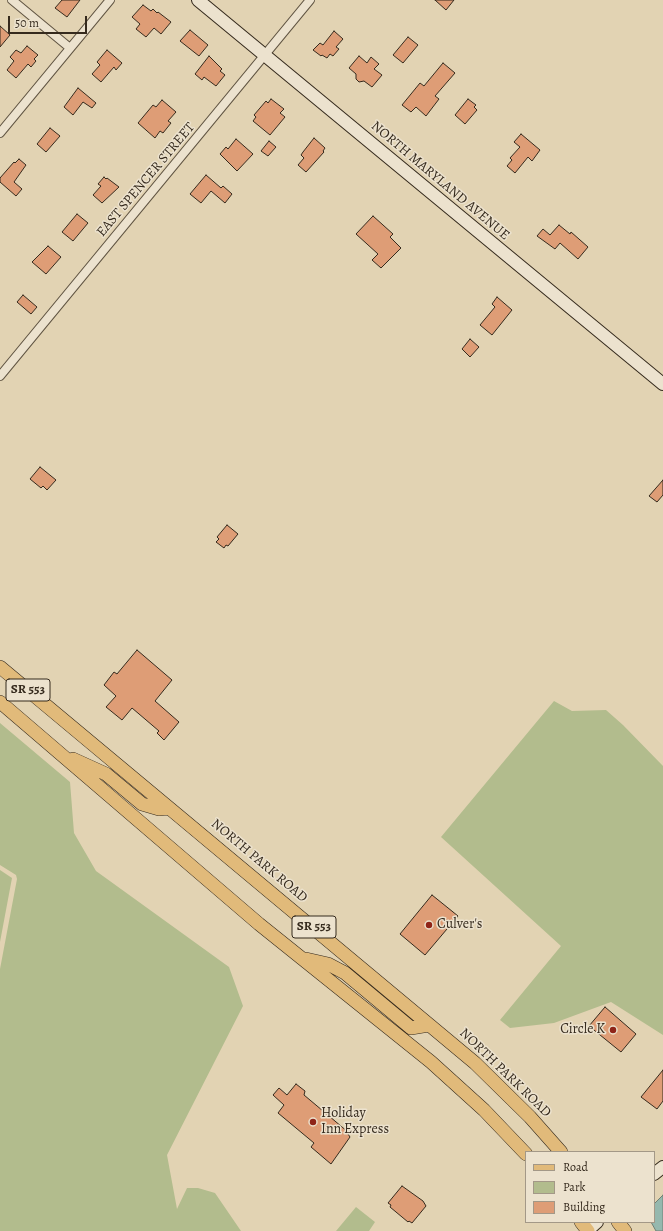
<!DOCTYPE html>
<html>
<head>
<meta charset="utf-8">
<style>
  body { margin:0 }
  #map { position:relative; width:663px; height:1231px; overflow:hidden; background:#e2d3b3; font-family:Alegreya,serif }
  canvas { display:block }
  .legend { position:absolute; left:525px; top:1151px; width:130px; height:72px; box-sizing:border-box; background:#ece2ce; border:1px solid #a39887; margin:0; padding:5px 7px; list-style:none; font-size:12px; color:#352a1d }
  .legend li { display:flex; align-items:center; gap:8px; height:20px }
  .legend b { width:20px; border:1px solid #a39887 }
  .scale { position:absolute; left:8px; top:16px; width:79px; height:18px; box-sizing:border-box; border:2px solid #352a1d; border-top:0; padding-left:5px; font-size:12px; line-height:14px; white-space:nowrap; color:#352a1d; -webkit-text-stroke:3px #ece2ce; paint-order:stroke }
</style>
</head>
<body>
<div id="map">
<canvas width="663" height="1231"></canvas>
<ul class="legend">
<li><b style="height:5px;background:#e1ba7a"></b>Road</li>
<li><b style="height:11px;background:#b2bc8d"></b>Park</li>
<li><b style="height:11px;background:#de9d76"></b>Building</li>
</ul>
<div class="scale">50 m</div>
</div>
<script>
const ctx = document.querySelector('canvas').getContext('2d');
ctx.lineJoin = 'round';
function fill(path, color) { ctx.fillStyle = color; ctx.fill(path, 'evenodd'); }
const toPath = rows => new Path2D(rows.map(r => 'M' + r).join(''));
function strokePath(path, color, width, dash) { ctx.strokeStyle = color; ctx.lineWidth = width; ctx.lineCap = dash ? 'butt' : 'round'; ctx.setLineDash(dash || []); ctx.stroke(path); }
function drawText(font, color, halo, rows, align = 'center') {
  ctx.font = font + ' Alegreya,serif'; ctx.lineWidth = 3; ctx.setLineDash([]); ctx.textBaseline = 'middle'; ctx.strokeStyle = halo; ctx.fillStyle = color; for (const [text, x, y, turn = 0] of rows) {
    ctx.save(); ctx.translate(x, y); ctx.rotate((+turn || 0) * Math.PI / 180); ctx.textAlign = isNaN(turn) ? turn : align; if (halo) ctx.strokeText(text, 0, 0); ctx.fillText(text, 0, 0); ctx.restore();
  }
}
fill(toPath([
  [554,701,572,711,606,710,623,725,663,766,663,1035,611,1002,554,1023,510,1028,500,1020,561,946,441,837],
  [0,723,70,782,74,833,96,871,229,967,243,1006,167,1155,177,1209,187,1188,198,1188,215,1193,241,1231,0,1231,0,969,17,879,16,875,0,865],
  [0,870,12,878,0,942],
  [356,1207,375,1222,369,1231,336,1231]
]), '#b2bc8d');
const water = toPath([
  [663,1195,663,1231,656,1231,651,1222,654,1222,654,1204,663,1195]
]);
fill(water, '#95b8ae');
strokePath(water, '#6f7f74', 1);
const building = toPath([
  [62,0,80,0,67,17,55,8,62,0],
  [435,0,454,0,446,10,435,0],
  [143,5,151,11,153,9,157,13,158,12,171,22,161,34,154,28,146,37,136,29,140,24,132,17,143,5],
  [0,26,10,35,0,47,0,26],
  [190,30,208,45,199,56,180,41,190,30],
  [334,31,343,39,336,47,339,49,333,56,330,54,327,58,322,55,321,56,313,50,320,43,323,45,334,31],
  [408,37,418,45,403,63,393,55,408,37],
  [27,46,38,55,34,59,36,61,31,67,28,64,16,78,7,70,14,61,10,57,16,50,21,53,27,46],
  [107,50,122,63,116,70,114,67,101,82,92,74,100,65,97,62,107,50],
  [209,56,222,69,220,71,225,75,216,86,204,77,202,80,195,74,209,56],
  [359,56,367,63,371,57,379,64,374,69,382,75,372,87,364,81,359,82,356,79,356,74,349,68,359,56],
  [443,63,455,73,435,96,439,99,426,116,416,107,411,112,402,105,420,83,424,86,443,63],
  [78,88,96,103,92,108,83,102,73,115,64,107,78,88],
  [271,99,284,109,280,113,285,117,270,135,253,121,256,117,254,115,266,101,268,103,271,99],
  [468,99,476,105,474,107,477,110,465,124,455,115,468,99],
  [162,100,176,112,168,121,171,123,163,133,160,131,155,138,138,123,153,105,156,107,162,100],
  [50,128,60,136,46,152,37,144,50,128],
  [521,134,540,150,532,161,528,157,515,173,507,166,512,160,510,158,520,147,514,142,521,134],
  [314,138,325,148,323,151,324,152,306,172,298,165,304,158,301,155,303,152,314,138],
  [236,139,253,154,237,171,220,154,226,147,228,149,236,139],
  [269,141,276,147,268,156,261,151,269,141],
  [19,159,26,165,14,182,22,189,16,196,0,182,0,178,14,162,15,163,19,159],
  [206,175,221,188,223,186,232,194,225,203,211,191,201,203,190,194,206,175],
  [104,177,106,179,107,178,119,187,102,203,93,195,101,186,98,184,104,177],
  [77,214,88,223,73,241,62,232,77,214],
  [373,216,393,234,390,237,401,248,381,268,372,260,378,254,356,234,373,216],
  [559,225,570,234,571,232,588,247,578,259,560,243,555,249,537,236,543,229,550,235,559,225],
  [48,246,61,257,46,274,32,262,48,246],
  [23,295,37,307,31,314,17,302,23,295],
  [497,297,512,310,492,335,480,325,495,307,492,304,497,297],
  [470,339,479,347,470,357,462,349,470,339],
  [40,467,56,480,47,490,43,486,41,488,30,479,40,467],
  [663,480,663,495,657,502,649,496,663,480],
  [227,525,238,534,228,546,226,545,224,548,216,542,219,539,217,537,227,525],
  [137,650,172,680,155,701,179,722,164,740,157,733,159,731,132,708,122,720,106,707,116,696,104,685,114,672,117,674,137,650],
  [432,895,458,916,425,955,400,934,432,895],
  [605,1007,636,1034,621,1052,589,1026,605,1007],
  [663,1070,663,1101,657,1109,641,1097,663,1070],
  [296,1084,305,1091,304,1095,348,1132,348,1134,350,1137,331,1164,311,1147,314,1143,278,1113,284,1105,273,1095,279,1088,287,1095,296,1084],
  [402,1186,423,1201,426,1206,412,1223,409,1221,408,1222,390,1207,391,1205,388,1203,402,1186]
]);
fill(building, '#de9d76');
strokePath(building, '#352a1d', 1);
const street = toPath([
  [12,0,70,48],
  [0,133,110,0],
  [0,376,310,0]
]);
const secondary = toPath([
  [198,0,663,384],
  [654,1174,663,1167],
  [587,1231,597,1222]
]);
const primary = toPath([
  [0,667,475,1063,530,1117,561,1152],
  [0,702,259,924,431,1062,484,1110,526,1154],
  [73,759,106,774,142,804,159,809,169,808],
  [306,959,328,964,345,973,411,1028,429,1025],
  [581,1222,588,1231],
  [618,1222,625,1231]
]);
strokePath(street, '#605442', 10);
strokePath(secondary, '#352a1d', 14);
strokePath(primary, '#352a1d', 14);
strokePath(street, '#ece2ce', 8);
strokePath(secondary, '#ece2ce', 12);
strokePath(primary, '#e1ba7a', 13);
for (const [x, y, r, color] of [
  [429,925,4,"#8f2418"],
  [613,1030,4,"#8f2418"],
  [313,1122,4,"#8f2418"]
]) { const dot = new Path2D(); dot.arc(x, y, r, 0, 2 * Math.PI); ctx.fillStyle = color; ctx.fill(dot); strokePath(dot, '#ece2ce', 1.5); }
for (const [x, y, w] of [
  [28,690,44],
  [314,927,44]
]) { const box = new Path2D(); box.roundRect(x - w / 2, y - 11, w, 22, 3); ctx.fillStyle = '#ece2ce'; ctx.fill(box); strokePath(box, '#352a1d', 1); }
drawText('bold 13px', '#352a1d', null, [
  ["SR 553",28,690],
  ["SR 553",314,927]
]);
drawText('14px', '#352a1d', '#ece2ce', [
  ["EAST SPENCER STREET",146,180,-50],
  ["NORTH MARYLAND AVENUE",440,181,40],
  ["NORTH PARK ROAD",259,861,40],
  ["NORTH PARK ROAD",505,1073,44]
]);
drawText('14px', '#352a1d', '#ece2ce', [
  ["Culver's",437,925],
  ["Circle K",605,1030,"right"],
  ["Holiday",321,1114],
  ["Inn Express",321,1130]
], 'left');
</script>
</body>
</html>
